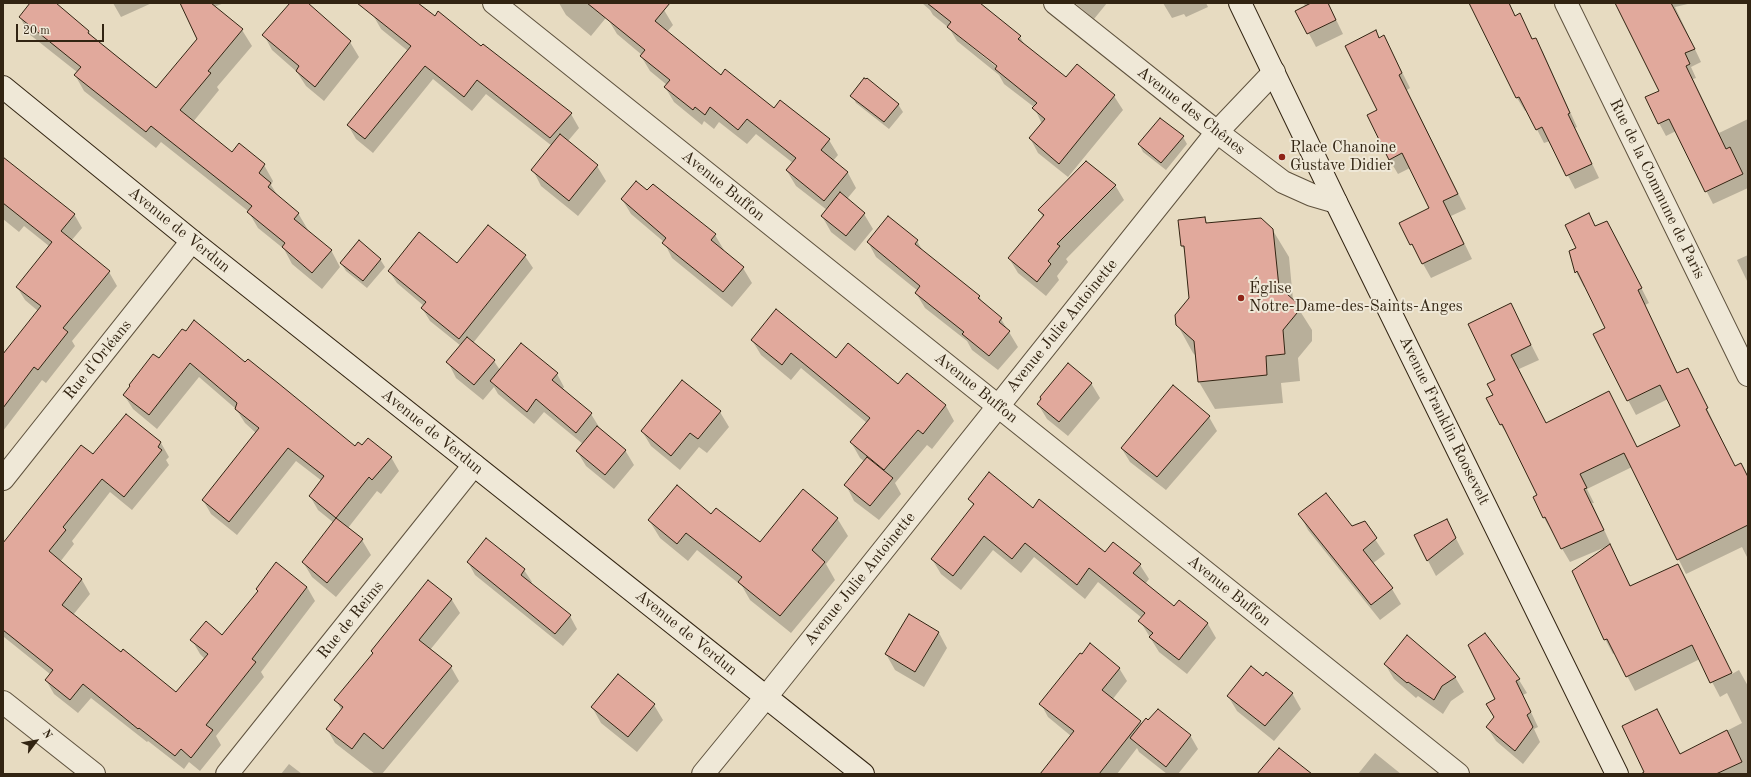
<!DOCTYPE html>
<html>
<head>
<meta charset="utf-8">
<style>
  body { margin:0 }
  #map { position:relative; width:1751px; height:777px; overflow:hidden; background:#e7dbc1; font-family:"Old Standard TT",serif }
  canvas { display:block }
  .frame { position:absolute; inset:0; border:4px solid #322412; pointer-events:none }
  .north { position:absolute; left:16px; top:721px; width:40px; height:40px; -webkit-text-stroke:3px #efe8d7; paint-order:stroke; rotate:58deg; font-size:11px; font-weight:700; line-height:16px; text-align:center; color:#322412 }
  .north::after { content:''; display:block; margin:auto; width:14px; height:18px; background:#322412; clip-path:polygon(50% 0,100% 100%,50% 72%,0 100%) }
  .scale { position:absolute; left:16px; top:24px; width:88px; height:18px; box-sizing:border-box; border:2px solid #322412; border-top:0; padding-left:5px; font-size:12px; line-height:14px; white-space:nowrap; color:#322412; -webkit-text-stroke:3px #efe8d7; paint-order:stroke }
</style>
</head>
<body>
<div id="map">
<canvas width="1751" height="777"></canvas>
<div class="frame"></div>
<div class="north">N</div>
<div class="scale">20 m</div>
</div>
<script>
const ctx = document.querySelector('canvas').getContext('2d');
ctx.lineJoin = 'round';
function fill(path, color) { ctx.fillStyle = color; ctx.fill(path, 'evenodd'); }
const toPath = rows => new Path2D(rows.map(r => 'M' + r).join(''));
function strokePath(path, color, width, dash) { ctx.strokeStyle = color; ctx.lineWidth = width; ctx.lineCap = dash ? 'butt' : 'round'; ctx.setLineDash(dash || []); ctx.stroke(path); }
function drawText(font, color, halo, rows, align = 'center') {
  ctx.font = font + ' "Old Standard TT",serif'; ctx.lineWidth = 4; ctx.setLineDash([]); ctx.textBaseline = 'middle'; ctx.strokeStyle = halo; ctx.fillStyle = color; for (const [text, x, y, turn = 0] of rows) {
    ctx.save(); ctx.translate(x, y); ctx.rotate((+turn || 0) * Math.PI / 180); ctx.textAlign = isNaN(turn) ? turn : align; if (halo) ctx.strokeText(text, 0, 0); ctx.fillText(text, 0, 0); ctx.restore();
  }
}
fill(toPath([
  [31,3,54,3,89,32,92,38,157,90,198,39,181,3,224,3,214,7,242,30,252,46,217,87,219,90,193,122,232,153,264,165,273,181,271,185,278,196,298,213,308,230,307,231,331,250,340,267,322,289,292,264,284,249,258,228,248,211,161,142,156,148,84,91,75,75,77,72,29,34,20,17],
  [113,3,152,3,121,17],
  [292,3,307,3,350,42,359,57,324,101,306,86,297,72,272,50,264,35],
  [383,3,417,3,435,18,481,48,571,114,579,128,568,141,597,166,606,181,578,216,541,186,533,170,552,146,486,94,472,111,433,79,373,153,356,139,348,125,408,51,381,29,373,15],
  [559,3,611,3,614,8,591,36,566,15],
  [621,3,656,3,664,10,673,25,667,32,721,76,774,109,829,140,838,155,833,161,848,173,856,188,847,199,864,214,873,229,855,251,831,232,822,216,827,210,796,186,787,171,793,163,756,134,747,144,719,122,714,129,704,121,702,125,674,102,665,87,667,85,650,71,641,56,642,55,617,34,608,19],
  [922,3,980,3,1020,37,1026,47,1066,79,1077,65,1114,96,1123,110,1068,177,1038,153,1030,138,1042,124,1034,107,1004,84,999,75,957,41,949,28,933,15,930,10],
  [958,34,1002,69,1000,70,958,36],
  [1075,3,1107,3,1094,19],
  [1163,3,1206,3,1208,7,1186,17,1184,14,1172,18],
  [1304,3,1328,3,1343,34,1316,47,1297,11,1305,7],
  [1470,3,1509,3,1516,17,1520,15,1533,40,1535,39,1543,52,1577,127,1575,128,1599,178,1575,189,1550,141,1544,143,1527,110,1525,111,1517,98],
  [1616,3,1692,3,1675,7,1701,62,1691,67,1696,78,1693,79,1719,133,1748,119,1748,188,1713,204,1676,131,1666,136,1659,123,1660,91],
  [1384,36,1410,88,1407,90,1466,209,1451,216,1472,259,1431,278,1400,223,1430,209,1410,168,1398,174,1389,159,1378,110,1379,39],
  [852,96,898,104,903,112,889,129,856,103],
  [1183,137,1187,144,1166,170,1143,152,1139,144],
  [3,158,74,214,82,228,71,241,109,272,117,286,72,341,75,346,46,383,42,380,3,431,3,358,38,311,25,300,17,287,49,246,24,226,19,232,3,219],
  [1115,185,1124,200,1066,259,1068,262,1057,276,1059,280,1046,296,1018,273,1009,258,1043,217,1039,210],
  [653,186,715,235,724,250,723,251,743,268,752,283,732,307,672,258,664,242,631,214,622,199,648,192],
  [1589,214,1596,227,1615,236,1649,303,1645,305,1678,374,1688,369,1735,467,1741,464,1748,477,1748,559,1742,547,1686,574,1632,467,1587,489,1594,503,1592,503,1611,545,1610,545,1631,587,1678,565,1732,674,1739,670,1748,686,1748,774,1648,774,1657,710,1680,755,1742,723,1727,693,1720,697,1700,659,1635,691,1615,653,1613,654,1605,639,1608,546,1570,562,1544,518,1534,497,1538,495,1510,439,1501,425,1488,399,1494,395,1511,305,1539,360,1519,369,1546,424,1609,393,1637,447,1681,427,1668,399,1636,415,1628,400,1606,329,1585,286,1584,287,1576,272,1577,248],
  [1204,218,1208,224,1272,229,1289,257,1293,300,1312,330,1312,341,1298,358,1300,381,1281,383,1283,403,1215,409,1199,382,1196,356,1193,353,1177,324,1190,298,1186,252,1182,246,1179,221],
  [488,226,525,256,533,268,473,343,494,361,500,370,557,374,564,387,562,390,591,414,599,427,597,428,625,450,634,465,614,489,586,466,577,451,583,444,544,412,534,424,498,394,494,387,483,400,456,378,448,362,461,346,430,321,422,308,424,306,397,283,389,271,458,265],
  [917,241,924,253,979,296,983,304,1001,319,1009,332,1018,347,998,370,972,350,967,341,925,308,916,293,918,291,876,257,868,242],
  [1748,255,1748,283,1737,260],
  [380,259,385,267,367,288,346,271,341,263],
  [752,340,836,359,898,385,907,374,946,406,954,421,932,449,927,445,895,483,901,494,879,520,854,501,846,485,865,462,860,458,851,442,867,423,801,368,791,380,761,355],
  [159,359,245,364,355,447,362,446,391,457,399,471,381,494,377,491,348,528,362,540,371,555,336,597,312,577,303,562,334,523,318,510,310,496,322,481,296,461,237,535,211,514,203,500,256,433,245,423,236,409,199,377,157,429,133,409,124,395],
  [1091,383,1100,398,1068,436,1047,419,1038,404],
  [1173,387,1209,417,1217,431,1166,490,1130,462,1122,449],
  [720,412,729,427,707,453,699,447,680,470,651,446,642,431],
  [161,443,169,457,166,460,169,465,132,510,110,492,72,541,74,544,60,562,82,580,90,594,73,615,177,694,205,659,200,654,192,640,223,637,258,592,257,589,307,587,315,601,261,672,264,677,216,736,221,745,200,771,189,762,184,769,148,741,147,742,91,698,78,713,54,694,46,680,50,674,4,637,3,638,3,545,93,455],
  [969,499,1033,509,1105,553,1140,565,1149,579,1145,584,1175,607,1179,601,1208,624,1216,638,1187,674,1159,652,1140,621,1142,618,1098,582,1085,599,1034,557,1021,573,993,550,961,590,941,574,932,559,974,506],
  [712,515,760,544,837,518,848,536,826,564,835,580,791,633,750,600,742,586,697,550,688,561,660,538,649,520],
  [1300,515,1352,528,1364,523,1385,554,1372,564,1392,589,1401,604,1380,620,1308,530],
  [1447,521,1464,554,1436,576,1415,536],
  [468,562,524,570,532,582,530,584,570,616,577,629,563,646,475,575],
  [428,581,452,600,460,613,430,650,451,667,459,681,382,774,375,774,335,743,327,729,342,711,336,700,374,654],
  [939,633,947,648,924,687,895,670,886,654],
  [1469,645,1519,680,1527,693,1523,695,1538,727,1534,729,1540,742,1523,764,1496,741,1487,727,1495,717,1496,699],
  [1385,664,1455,677,1464,692,1451,701,1443,714,1418,696,1416,698,1394,679],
  [1119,668,1127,681,1112,700,1140,721,1142,725,1190,735,1198,749,1178,774,1167,774,1139,752,1137,748,1117,774,1041,774,1071,736,1048,717,1041,704],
  [1263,677,1292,693,1301,709,1274,741,1237,711,1228,696],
  [654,705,663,720,637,752,601,723,592,707],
  [1375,753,1401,774,1358,774],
  [289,764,302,774,281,774]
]), '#0003');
const building = toPath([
  [30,3,56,3,89,31,88,33,156,88,197,39,180,3,211,3,243,29,208,71,211,73,180,110,232,152,239,143,265,164,259,173,271,183,268,187,299,213,294,219,332,250,312,273,282,247,285,243,247,212,252,206,151,126,146,132,74,75,81,67,19,17,30,3],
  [290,3,308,3,351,41,315,87,296,71,299,66,262,35,290,3],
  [357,3,418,3,435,16,438,11,481,46,483,44,572,113,550,138,477,80,464,97,425,66,365,139,347,125,411,46,357,3],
  [587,3,670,3,655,21,721,75,725,69,774,108,780,100,830,139,821,150,848,172,824,201,786,170,796,158,747,119,738,130,710,107,705,115,695,107,693,110,664,87,670,80,640,56,645,50,587,3],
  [927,3,980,3,1021,36,1018,39,1066,77,1077,64,1115,95,1059,164,1029,138,1045,119,1032,108,1037,103,995,69,997,66,947,27,951,22,927,3],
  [1311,3,1328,3,1336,20,1307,34,1295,11,1311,3],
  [1469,3,1509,3,1515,16,1520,13,1532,39,1536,38,1570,113,1568,114,1592,164,1566,176,1542,127,1536,130,1519,97,1516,98,1469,3],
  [1615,3,1671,3,1695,49,1685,53,1690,64,1686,66,1726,149,1730,147,1743,174,1705,192,1669,119,1658,124,1645,97,1659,91,1615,3],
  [1376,30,1379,38,1384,35,1402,73,1399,75,1458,194,1443,201,1464,244,1422,264,1412,244,1410,245,1399,223,1429,208,1402,153,1389,160,1367,115,1377,110,1345,46,1376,30],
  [864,78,866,79,867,78,899,104,884,122,850,96,864,78],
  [1160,118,1184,136,1161,163,1138,144,1160,118],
  [560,134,598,165,569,201,531,170,560,134],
  [3,157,75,214,61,231,110,271,63,328,68,332,38,370,34,367,3,408,3,354,41,306,16,287,52,242,3,203,3,157],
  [1086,161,1116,185,1057,244,1060,246,1048,261,1051,264,1037,282,1008,258,1044,215,1038,210,1086,161],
  [636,181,647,190,653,184,716,234,711,240,744,267,723,292,662,243,666,238,621,199,636,181],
  [840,192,865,213,846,236,821,216,840,192],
  [1589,213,1595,226,1607,221,1642,288,1638,290,1677,373,1688,368,1708,408,1706,409,1735,466,1741,463,1748,477,1748,525,1677,560,1624,453,1580,474,1587,488,1584,489,1604,530,1561,549,1545,517,1543,518,1533,497,1537,495,1502,424,1500,425,1486,398,1493,395,1487,384,1495,380,1468,324,1511,303,1531,345,1511,355,1546,423,1609,391,1637,447,1680,426,1660,385,1627,401,1593,334,1605,328,1577,271,1575,273,1569,251,1576,248,1565,225,1589,213],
  [888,216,918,240,915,244,980,296,978,298,1002,318,999,322,1010,331,989,356,962,334,964,332,915,293,920,286,867,242,888,216],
  [1205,217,1206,223,1261,218,1273,229,1279,287,1296,302,1297,313,1283,330,1285,354,1266,356,1267,375,1198,382,1194,341,1176,325,1175,315,1189,298,1184,246,1181,246,1178,220,1205,217],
  [488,225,526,255,459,339,421,308,426,302,388,271,419,232,457,263,488,225],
  [359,240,381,259,363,281,340,263,359,240],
  [776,309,836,358,848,343,898,384,907,373,946,405,923,434,918,430,884,470,850,442,870,418,791,353,782,365,751,340,776,309],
  [194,320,245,362,248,359,278,383,355,446,358,442,362,445,368,438,392,457,372,480,369,477,336,518,309,496,324,476,288,448,229,522,202,500,259,428,235,409,237,403,190,363,149,415,123,395,130,386,129,385,153,354,159,358,182,329,186,331,194,320],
  [467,337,495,360,474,385,446,362,467,337],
  [521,343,558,373,552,380,592,413,576,433,536,399,527,412,490,381,521,343],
  [1068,363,1092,383,1059,422,1037,404,1041,399,1040,397,1068,363],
  [682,380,721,411,698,439,690,433,671,456,641,431,682,380],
  [1173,385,1210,416,1157,477,1121,448,1173,385],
  [126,414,161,442,158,447,162,450,124,497,102,479,63,527,66,530,49,551,82,579,62,605,121,652,123,649,176,692,208,654,190,640,206,621,222,635,258,591,256,589,276,562,307,587,252,659,256,662,206,725,213,730,191,758,181,749,175,756,139,728,138,729,83,684,70,700,45,680,53,670,3,630,3,543,81,445,93,454,126,414],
  [597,426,626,450,605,475,576,451,597,426],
  [867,457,893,478,870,506,844,485,867,457],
  [989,472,1033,508,1039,499,1105,552,1113,542,1141,564,1133,573,1174,606,1179,600,1208,623,1179,660,1149,637,1153,633,1138,621,1145,613,1089,568,1077,585,1025,543,1012,559,984,536,953,576,931,559,974,504,968,499,989,472],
  [677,485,711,514,716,508,760,542,803,489,838,518,812,550,825,562,780,616,738,582,742,577,686,533,677,544,648,520,677,485],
  [1326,493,1352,526,1365,521,1377,538,1363,550,1393,588,1371,605,1298,514,1326,493],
  [336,518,363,539,327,583,302,562,336,518],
  [1447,519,1456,538,1427,561,1414,535,1447,519],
  [486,538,525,569,521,575,571,615,555,634,467,562,486,538],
  [1610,544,1630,586,1678,564,1732,673,1710,683,1692,645,1626,677,1607,639,1604,640,1572,571,1610,544],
  [428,580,452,599,419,640,452,666,383,749,364,733,352,749,326,729,343,707,334,700,373,653,371,651,428,580],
  [909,614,939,632,915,672,885,654,909,614],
  [1485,633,1520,679,1516,681,1531,712,1527,715,1533,727,1515,751,1486,727,1494,717,1486,704,1495,699,1468,645,1485,633],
  [1407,635,1456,677,1442,686,1434,700,1408,682,1407,683,1384,664,1407,635],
  [1090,643,1120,668,1102,690,1141,721,1099,774,1040,774,1074,731,1039,704,1080,653,1082,654,1090,643],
  [1251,666,1263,676,1266,672,1293,693,1265,726,1227,696,1251,666],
  [618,674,655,704,628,737,591,707,618,674],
  [1158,709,1191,735,1166,767,1130,738,1146,718,1148,720,1158,709],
  [1657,709,1680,754,1727,730,1742,762,1716,774,1641,774,1644,772,1622,726,1657,709],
  [1279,748,1312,774,1257,774,1279,748]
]);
fill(building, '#e1a99c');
strokePath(building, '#322412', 1);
const street = toPath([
  [494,3,1458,774],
  [1055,3,1217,132,1283,182,1312,195,1336,202],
  [1566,3,1748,375],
  [3,479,192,241],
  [3,702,94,774],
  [227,774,474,465],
  [703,774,766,697,1217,132,1274,72]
]);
const secondary = toPath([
  [1240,3,1336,202,1617,774],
  [3,87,192,241,863,774]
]);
strokePath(street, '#5f523e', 24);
strokePath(secondary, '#322412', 24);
strokePath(street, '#efe8d7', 22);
strokePath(secondary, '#efe8d7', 22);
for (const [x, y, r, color] of [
  [1282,157,4,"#8f2418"],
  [1241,298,4,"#8f2418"]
]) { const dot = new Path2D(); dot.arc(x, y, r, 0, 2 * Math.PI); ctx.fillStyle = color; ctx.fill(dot); strokePath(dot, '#efe8d7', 1.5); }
drawText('16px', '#322412', '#efe8d7', [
  ["Avenue des Chênes",1191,111,38],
  ["Avenue Buffon",723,186,39],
  ["Rue de la Commune de Paris",1657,189,64],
  ["Avenue de Verdun",179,230,39],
  ["Avenue Julie Antoinette",1062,326,-51],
  ["Rue d'Orléans",98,360,-51],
  ["Avenue Buffon",976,388,39],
  ["Avenue Franklin Roosevelt",1444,421,64],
  ["Avenue de Verdun",432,432,39],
  ["Avenue Julie Antoinette",860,579,-51],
  ["Avenue Buffon",1229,591,39],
  ["Rue de Reims",351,620,-51],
  ["Avenue de Verdun",686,633,39]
]);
drawText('16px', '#322412', '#efe8d7', [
  ["Place Chanoine",1290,148],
  ["Gustave Didier",1290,166],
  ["Église",1249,289],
  ["Notre-Dame-des-Saints-Anges",1249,307]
], 'left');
</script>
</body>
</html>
